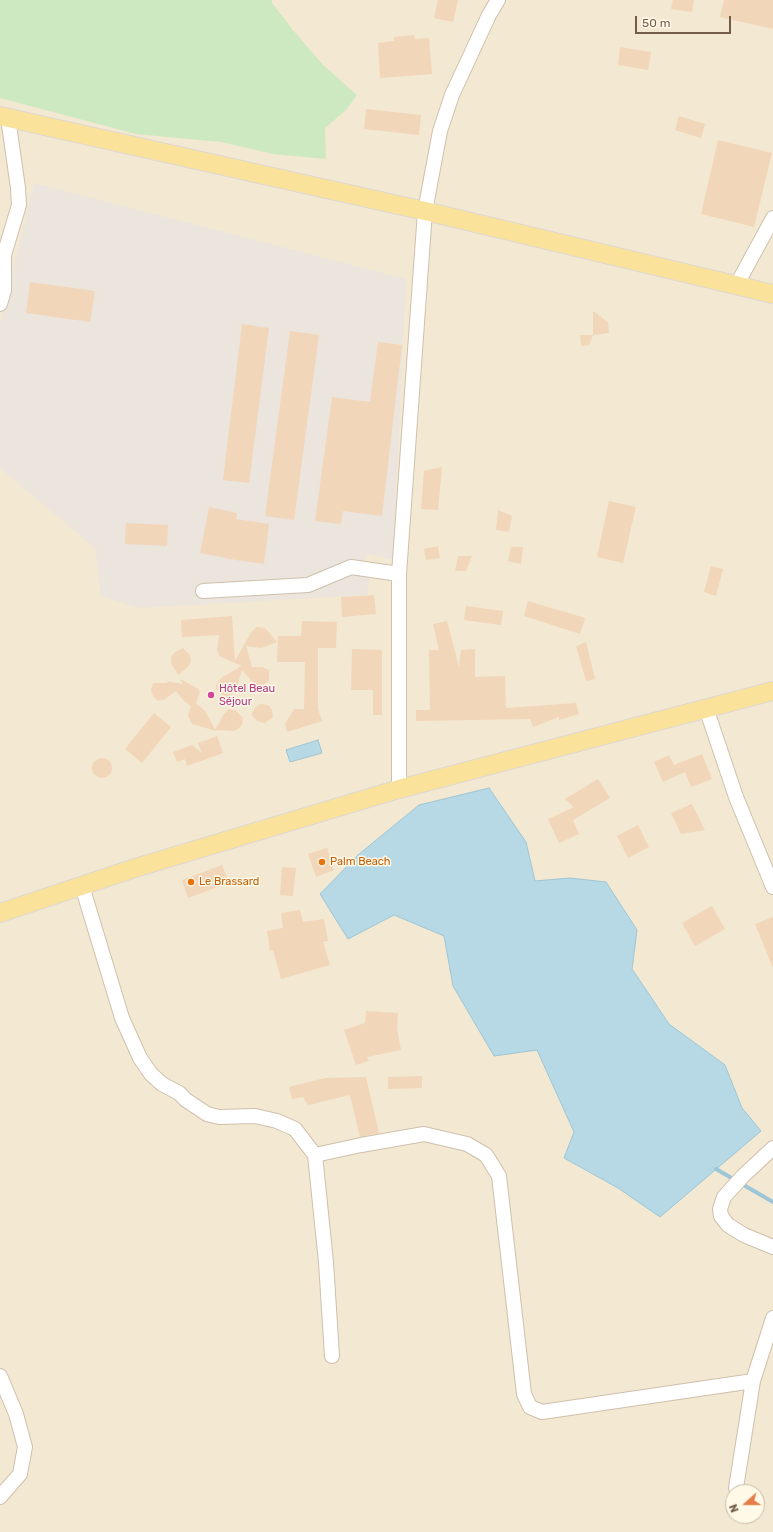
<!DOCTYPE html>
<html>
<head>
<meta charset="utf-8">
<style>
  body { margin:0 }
  #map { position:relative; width:773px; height:1532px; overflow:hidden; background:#fcf5e2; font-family:Rubik,sans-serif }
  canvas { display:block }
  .north { position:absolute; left:725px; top:1484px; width:40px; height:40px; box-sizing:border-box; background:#fff9e8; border:1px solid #c7bba8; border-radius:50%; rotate:249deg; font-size:11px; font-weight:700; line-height:16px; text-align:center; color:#735d49 }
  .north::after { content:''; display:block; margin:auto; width:14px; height:18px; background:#e57d48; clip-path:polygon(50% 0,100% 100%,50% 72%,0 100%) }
  .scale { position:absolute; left:635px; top:16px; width:96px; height:18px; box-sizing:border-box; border:2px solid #735d49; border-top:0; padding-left:5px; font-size:12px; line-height:14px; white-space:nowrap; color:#735d49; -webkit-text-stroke:3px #fff9e8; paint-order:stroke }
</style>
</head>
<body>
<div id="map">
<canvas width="773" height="1532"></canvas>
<div class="north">N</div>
<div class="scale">50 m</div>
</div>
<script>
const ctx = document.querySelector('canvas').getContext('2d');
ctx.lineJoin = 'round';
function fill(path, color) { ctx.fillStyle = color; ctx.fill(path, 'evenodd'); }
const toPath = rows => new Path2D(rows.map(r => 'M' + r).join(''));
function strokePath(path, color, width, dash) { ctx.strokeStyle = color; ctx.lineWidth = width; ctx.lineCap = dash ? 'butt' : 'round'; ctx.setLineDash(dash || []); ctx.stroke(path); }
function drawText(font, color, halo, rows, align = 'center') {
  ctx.font = font + ' Rubik,sans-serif'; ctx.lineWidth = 3; ctx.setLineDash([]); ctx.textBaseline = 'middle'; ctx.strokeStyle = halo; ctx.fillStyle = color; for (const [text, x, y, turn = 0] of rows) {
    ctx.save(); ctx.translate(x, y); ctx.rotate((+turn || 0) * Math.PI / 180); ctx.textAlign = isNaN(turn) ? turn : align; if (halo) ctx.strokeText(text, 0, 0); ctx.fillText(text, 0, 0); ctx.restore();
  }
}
fill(toPath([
  [0,0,773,0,773,1532,0,1532],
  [733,1492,757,1492,757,1516,733,1516]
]), '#f3e8d1');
fill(toPath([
  [34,183,406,279,393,560,367,553,363,569,370,576,367,595,139,608,101,596,95,548,0,468,0,325]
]), '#ebe5dd');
fill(toPath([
  [0,0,272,0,272,3,292,29,323,65,357,95,346,110,325,128,326,159,273,154,221,142,136,134,0,98]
]), '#cce9c1');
const water = toPath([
  [318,740,322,753,290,762,286,750,318,740],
  [489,788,526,842,535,881,570,878,606,882,637,930,632,969,669,1024,725,1065,742,1108,761,1131,660,1217,618,1188,564,1158,574,1132,537,1050,494,1056,453,986,444,936,394,915,348,939,320,894,358,855,419,805,489,788]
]);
fill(water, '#b7d9e5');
strokePath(water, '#9dc7d7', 1);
strokePath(toPath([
  [716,1169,773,1202]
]), '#9dc7d7', 4);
fill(toPath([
  [438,0,458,0,453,22,434,18],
  [673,0,694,0,692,12,671,9],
  [724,0,773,0,773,29,720,17],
  [414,35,415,39,429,38,432,74,380,78,378,43,394,41,394,37],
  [620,47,651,52,648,70,618,65],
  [366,109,421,115,419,135,364,129],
  [679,116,705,124,701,138,675,130],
  [718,140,772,153,754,227,701,214],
  [30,282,95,291,90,322,26,313],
  [593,311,608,322,609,333,593,335],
  [242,324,269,328,249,483,223,480],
  [290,331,319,335,294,520,265,516],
  [580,335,593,335,589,345,581,346],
  [378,342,402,345,382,516,343,511,341,524,315,521,332,397,370,402],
  [442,467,438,510,421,509,424,471],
  [609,501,636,507,623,563,597,557],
  [209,507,237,513,236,519,269,524,264,564,236,560,200,553],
  [498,510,512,516,509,532,496,530],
  [126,523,168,525,167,546,125,544],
  [438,546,440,558,426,560,424,549],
  [511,547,523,547,521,564,508,561],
  [458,556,472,556,466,571,455,571],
  [711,566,723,569,716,596,704,592],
  [374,595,376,614,342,617,341,597],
  [528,601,585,618,580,634,524,616],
  [466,606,503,611,501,625,464,620],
  [232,616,235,661,252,631,257,627,263,628,266,629,277,642,261,648,246,646,252,667,262,667,269,670,269,680,265,684,261,686,257,685,258,688,242,670,236,690,228,698,218,692,216,688,217,683,221,678,240,667,239,666,242,666,219,656,217,650,219,635,182,637,181,620],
  [302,621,337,622,336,648,318,648,318,709,322,721,287,732,285,724,294,709,304,709,305,662,277,662,278,636,301,636],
  [447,621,459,667,461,650,475,649,475,677,505,676,506,708,576,703,579,714,559,720,559,717,533,727,530,719,416,721,416,710,430,710,429,650,439,650,433,624],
  [586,642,595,679,586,681,576,646],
  [183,648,190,655,191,661,188,667,178,675,171,663,171,657,175,652],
  [352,649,382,650,382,715,373,715,373,690,351,690],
  [180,679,197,688,200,692,196,703,205,711,216,731,192,724,188,716,191,706,184,701,176,691,165,699,158,701,153,696,151,690,153,683,169,683,166,681,183,684],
  [261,704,268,705,272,710,273,717,265,723,257,721,251,714,256,707],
  [229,709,236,711,243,718,242,725,237,730,233,731,215,730,224,714],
  [154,713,171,727,142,763,125,749],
  [217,736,223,753,187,766,185,759,177,762,173,752,192,745,202,753,198,743],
  [702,754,712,779,691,787,685,772,663,782,654,762,669,755,674,765],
  '92 768a10 10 0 1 1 20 0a10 10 0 1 1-20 0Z',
  [598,779,610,798,573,820,579,834,559,843,548,819,574,807,565,799],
  [692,804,705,830,681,834,671,813],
  [638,825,649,847,628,858,617,836],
  [327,848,334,870,316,877,308,854],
  [222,865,229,883,188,898,182,880],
  [282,867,296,868,293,896,280,895],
  [712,906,725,929,695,946,682,923],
  [300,910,303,922,324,919,328,941,323,942,330,965,281,979,273,950,270,951,267,931,283,928,281,913],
  [773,917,773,968,755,924],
  [366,1011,398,1013,397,1029,401,1050,367,1057,369,1061,356,1065,344,1030,365,1023],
  [422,1076,422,1088,388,1089,388,1077],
  [366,1077,379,1133,360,1137,350,1095,308,1105,303,1097,292,1099,289,1087,325,1078]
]), '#f1d6ba');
const minor = toPath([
  [736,286,773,218],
  [0,304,4,290,4,255,19,205,18,188,8,118],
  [203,591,308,585,351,567,399,574],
  [706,708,736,797,773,887],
  [399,789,399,574,425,211,440,131,452,95,489,15,498,0],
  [82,886,122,1018,140,1058,151,1074,162,1084,179,1093,186,1100,207,1114,219,1117,255,1116,277,1121,295,1129,315,1155,326,1262,332,1356],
  [773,1148,743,1176,724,1197,720,1209,721,1216,728,1225,744,1235,773,1247],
  [315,1155,361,1145,424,1134,467,1144,486,1155,499,1176,524,1394,530,1407,542,1412,753,1381],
  [0,1376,16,1414,25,1447,20,1474,0,1497],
  [736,1488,753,1381,773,1318]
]);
const major = toPath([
  [0,116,425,211,773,294],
  [0,913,135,868,399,789,773,691]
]);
strokePath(minor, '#cfc0ac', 16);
strokePath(major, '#ddd8d3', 20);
strokePath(minor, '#fff', 14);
strokePath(major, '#fae29b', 18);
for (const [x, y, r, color] of [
  [211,695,4,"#d1479c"],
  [322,862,4,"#e8710a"],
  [191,882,4,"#e8710a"]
]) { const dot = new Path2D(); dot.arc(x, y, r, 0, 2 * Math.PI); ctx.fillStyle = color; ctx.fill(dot); strokePath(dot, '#fff9e8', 1.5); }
drawText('11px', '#b23c85', '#fff9e8', [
  ["Hôtel Beau",219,689],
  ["Séjour",219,702]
], 'left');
drawText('11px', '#c56008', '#fff9e8', [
  ["Palm Beach",330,862],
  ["Le Brassard",199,882]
], 'left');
</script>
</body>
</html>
